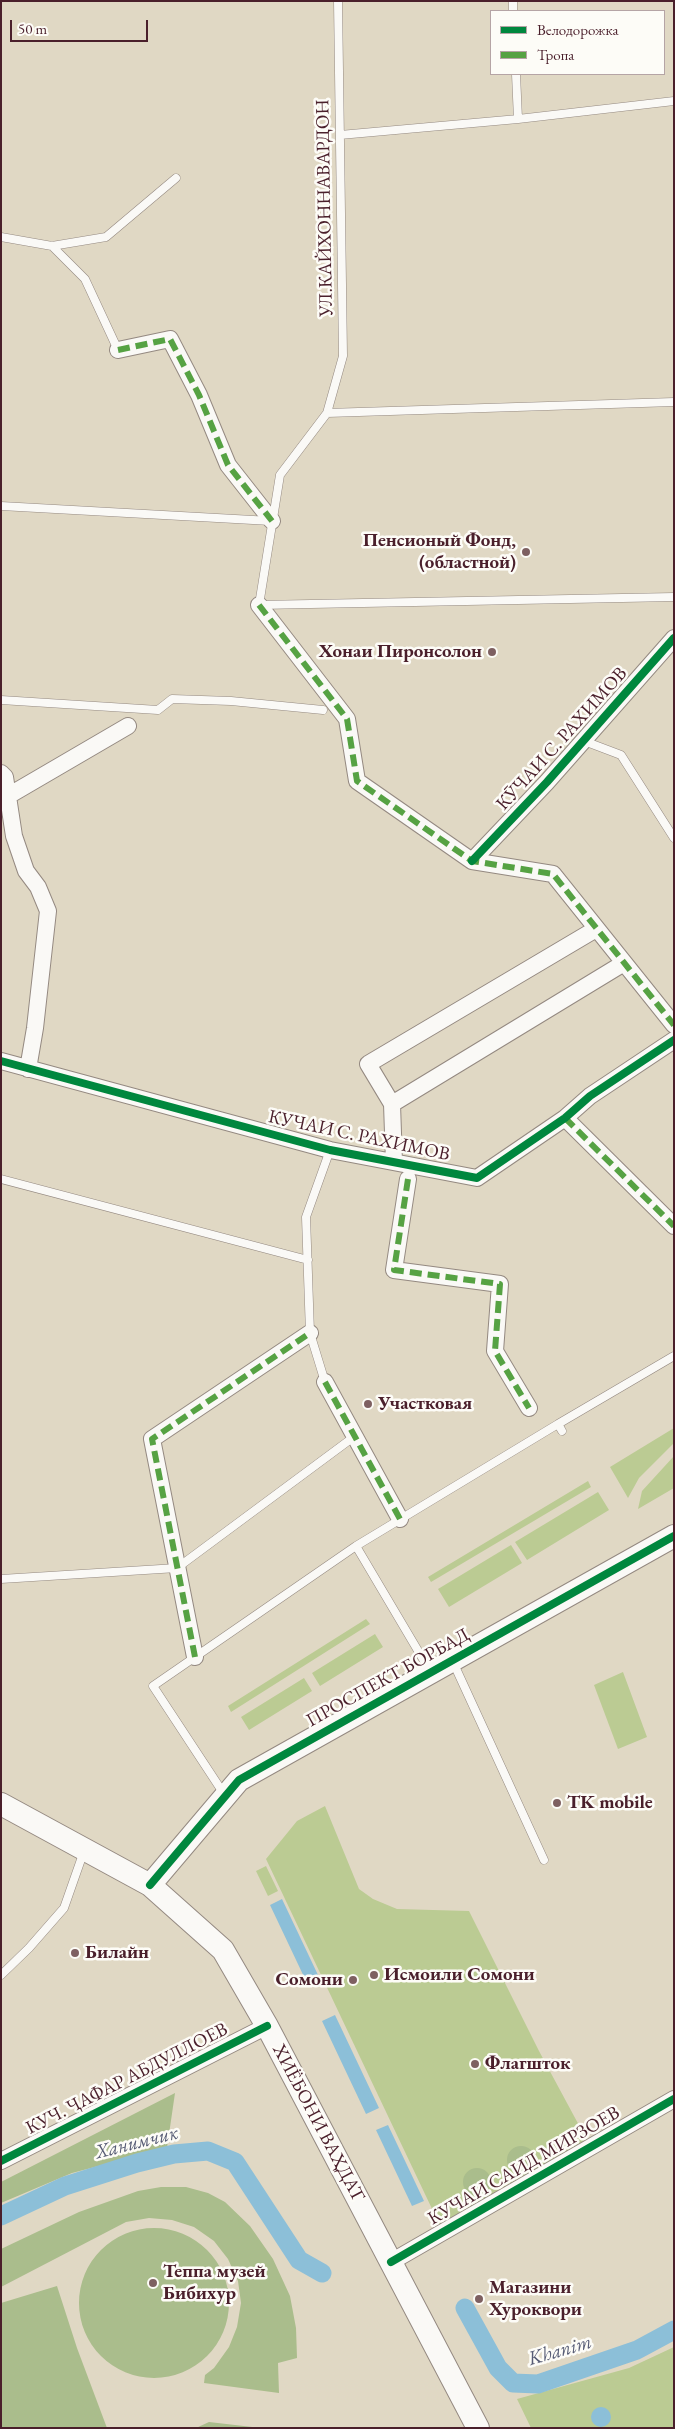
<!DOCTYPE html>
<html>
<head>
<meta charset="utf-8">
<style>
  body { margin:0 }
  #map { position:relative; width:675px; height:2429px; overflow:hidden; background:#e0d8c4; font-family:"EB Garamond",serif }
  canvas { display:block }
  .frame { position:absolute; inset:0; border:2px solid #4a1f2b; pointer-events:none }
  .legend { position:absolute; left:490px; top:10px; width:175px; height:65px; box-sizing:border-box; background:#fdfcf7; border:1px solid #b5a4a5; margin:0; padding:6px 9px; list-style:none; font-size:15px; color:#4a1f2b }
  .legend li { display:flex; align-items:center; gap:10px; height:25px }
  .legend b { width:25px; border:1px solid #b5a4a5 }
  .scale { position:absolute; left:10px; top:20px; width:138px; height:22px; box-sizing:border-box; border:2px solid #4a1f2b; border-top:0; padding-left:6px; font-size:15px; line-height:18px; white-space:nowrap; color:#4a1f2b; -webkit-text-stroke:4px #fdfcf7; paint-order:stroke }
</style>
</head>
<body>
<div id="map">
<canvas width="675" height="2429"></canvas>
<div class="frame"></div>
<ul class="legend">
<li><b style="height:6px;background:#00873e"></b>Велодорожка</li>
<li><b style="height:6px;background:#56a243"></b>Тропа</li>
</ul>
<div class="scale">50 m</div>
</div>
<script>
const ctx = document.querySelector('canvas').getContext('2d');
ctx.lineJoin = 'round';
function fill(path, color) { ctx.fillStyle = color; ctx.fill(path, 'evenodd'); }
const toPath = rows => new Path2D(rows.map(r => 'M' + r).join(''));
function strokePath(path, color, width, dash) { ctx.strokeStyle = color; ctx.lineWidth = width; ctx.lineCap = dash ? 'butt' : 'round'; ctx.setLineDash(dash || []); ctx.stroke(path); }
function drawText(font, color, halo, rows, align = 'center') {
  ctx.font = font + ' "EB Garamond",serif'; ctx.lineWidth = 5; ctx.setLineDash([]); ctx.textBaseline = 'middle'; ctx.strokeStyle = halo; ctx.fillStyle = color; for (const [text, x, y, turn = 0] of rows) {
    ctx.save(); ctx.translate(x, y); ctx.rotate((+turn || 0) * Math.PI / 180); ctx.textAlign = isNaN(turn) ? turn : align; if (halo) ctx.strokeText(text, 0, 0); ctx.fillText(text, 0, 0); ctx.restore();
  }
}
fill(toPath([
  [674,1428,674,1443,639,1478,628,1498,610,1467],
  [674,1456,674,1488,638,1509,642,1491],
  [588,1481,591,1487,431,1582,428,1577],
  [598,1492,609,1510,527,1560,515,1542],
  [511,1545,522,1563,449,1607,438,1589],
  [366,1619,370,1624,231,1712,228,1706],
  [375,1634,383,1647,320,1686,312,1673],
  [623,1672,647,1737,618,1749,594,1685],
  [304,1678,312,1691,249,1730,241,1717],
  [325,1806,359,1889,373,1899,397,1909,469,1911,539,2051,588,2142,443,2232,266,1859,297,1821],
  [266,1866,278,1891,268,1896,256,1871],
  [674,2347,674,2428,531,2428,517,2399,629,2368]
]), '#bbcb93');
fill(toPath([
  [175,2093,167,2148,72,2173,1,2203,1,2182],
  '507 2160a14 14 0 1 1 28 0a14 14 0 1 1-28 0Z',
  '463 2182a14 14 0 1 1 28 0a14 14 0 1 1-28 0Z',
  [161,2187,186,2187,208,2193,225,2202,250,2226,273,2259,290,2296,296,2328,297,2358,278,2363,279,2393,204,2383,205,2375,214,2368,229,2347,237,2327,241,2303,238,2281,228,2259,214,2241,194,2227,172,2220,149,2218,126,2222,1,2287,1,2249,79,2212,138,2191],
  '79 2303a75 75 0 1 1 150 0a75 75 0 1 1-150 0Z',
  [57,2286,77,2348,107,2428,1,2428,1,2303],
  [209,2422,261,2428,196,2428]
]), '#aabd8c');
fill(toPath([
  [282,1899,318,1975,306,1981,270,1905],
  [335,2015,379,2108,366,2114,322,2021],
  [388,2125,424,2201,412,2206,376,2130],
  '591 2417a10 10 0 1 1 20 0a10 10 0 1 1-20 0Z'
]), '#8cbfd8');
strokePath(toPath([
  [1,2216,65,2186,137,2163,174,2154,208,2151,235,2162,299,2260,322,2273],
  [465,2308,498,2368,513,2383,538,2384,637,2350,674,2330]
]), '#8cbfd8', 19);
const lane = toPath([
  [338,1,343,356,327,413,280,475,259,605,674,597],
  [513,1,513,11],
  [518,119,674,101],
  [340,135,518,119,516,74],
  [1,237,52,246,106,237,176,178],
  [52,246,85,279,118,350],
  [327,413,674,402],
  [1,506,271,521],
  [1,700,158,710,172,699,231,701,323,710],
  [584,741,621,755,674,838],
  [1,1179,308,1260],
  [325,1382,310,1333,306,1217,330,1150],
  [558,1424,674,1356],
  [356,1546,430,1671],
  [1,1579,177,1568,355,1436],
  [453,1662,544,1860],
  [224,1794,153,1686,356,1546,558,1424,562,1431],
  [1,1975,29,1948,64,1908,84,1851]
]);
const street = toPath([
  [118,350,170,339,199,395,228,465,272,521],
  [259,605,347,719,357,781,472,861,553,874,674,1025],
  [1,773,5,777,14,836,26,871,38,887,48,911,35,1028,28,1069],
  [8,796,128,726],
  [472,861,547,782,674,638],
  [1,1061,330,1150,477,1178,565,1118,590,1096,674,1040],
  [392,1104,368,1064,596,929],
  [565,1118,674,1226],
  [394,1162,392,1104,624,963],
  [408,1179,394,1270,500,1284,495,1351,529,1408],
  [325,1382,400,1519],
  [195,1657,152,1439,310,1333],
  [1,2161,267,2026],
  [391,2262,674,2099]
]);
const secondary = toPath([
  [1,1804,150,1885,223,1950,267,2026,478,2428],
  [150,1885,239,1780,674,1536]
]);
strokePath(lane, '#948981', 9);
strokePath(street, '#948981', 18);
strokePath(secondary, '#948981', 24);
strokePath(lane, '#faf9f6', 8);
strokePath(street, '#faf9f6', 16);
strokePath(secondary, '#faf9f6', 22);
strokePath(toPath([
  [118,350,170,339,199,395,228,465,272,521],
  [259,605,347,719,357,781,472,861,553,874,674,1025],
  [565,1118,674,1226],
  [408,1179,394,1270,500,1284,495,1351,529,1408],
  [325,1382,400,1519],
  [195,1657,152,1439,310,1333]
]), '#56a243', 6, [12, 6]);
strokePath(toPath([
  [472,861,547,782,674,638],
  [1,1061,330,1150,477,1178,565,1118,590,1096,674,1040],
  [150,1885,239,1780,674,1536],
  [1,2161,267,2026],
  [391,2262,674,2099]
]), '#00873e', 8);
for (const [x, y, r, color] of [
  [526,552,5,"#7e6061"],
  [492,652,5,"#7e6061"],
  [368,1404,5,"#7e6061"],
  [557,1803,5,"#7e6061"],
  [75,1953,5,"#7e6061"],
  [374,1975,5,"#7e6061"],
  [353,1980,5,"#7e6061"],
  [475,2064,5,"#7e6061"],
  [153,2283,5,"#7e6061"],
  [479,2299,5,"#7e6061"]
]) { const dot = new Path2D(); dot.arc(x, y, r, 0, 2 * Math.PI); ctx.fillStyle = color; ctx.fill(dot); strokePath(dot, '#fdfcf7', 2); }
drawText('19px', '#4a1f2b', '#fdfcf7', [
  ["УЛ.КАЙХОННАВАРДОН",325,208,-91],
  ["КӮЧАИ С. РАХИМОВ",562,739,-48],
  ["КУЧАИ С. РАХИМОВ",359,1136,12],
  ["ПРОСПЕКТ БОРБАД",388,1678,-29],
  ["КУЧ. ҶАФАР АБДУЛЛОЕВ",127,2079,-27],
  ["ХИЁБОНИ ВАҲДАТ",318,2123,62],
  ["КУЧАИ САИД МИРЗОЕВ",524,2166,-30]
]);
drawText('bold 19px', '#4a1f2b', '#fdfcf7', [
  ["Пенсионый Фонд,",516,541,"right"],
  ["(областной)",516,563,"right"],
  ["Хонаи Пиронсолон",482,652,"right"],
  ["Участковая",378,1404],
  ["TK mobile",567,1803],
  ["Билайн",85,1953],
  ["Исмоили Сомони",384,1975],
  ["Сомони",343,1980,"right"],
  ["Флагшток",485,2064],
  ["Теппа музей",163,2272],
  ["Бибихур",163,2294],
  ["Магазини",489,2288],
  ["Хуроквори",489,2310]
], 'left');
drawText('italic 20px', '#565b74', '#fdfcf7', [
  ["Ханимчик",137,2143,-14],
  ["Khanim",560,2351,-16]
]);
</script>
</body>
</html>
